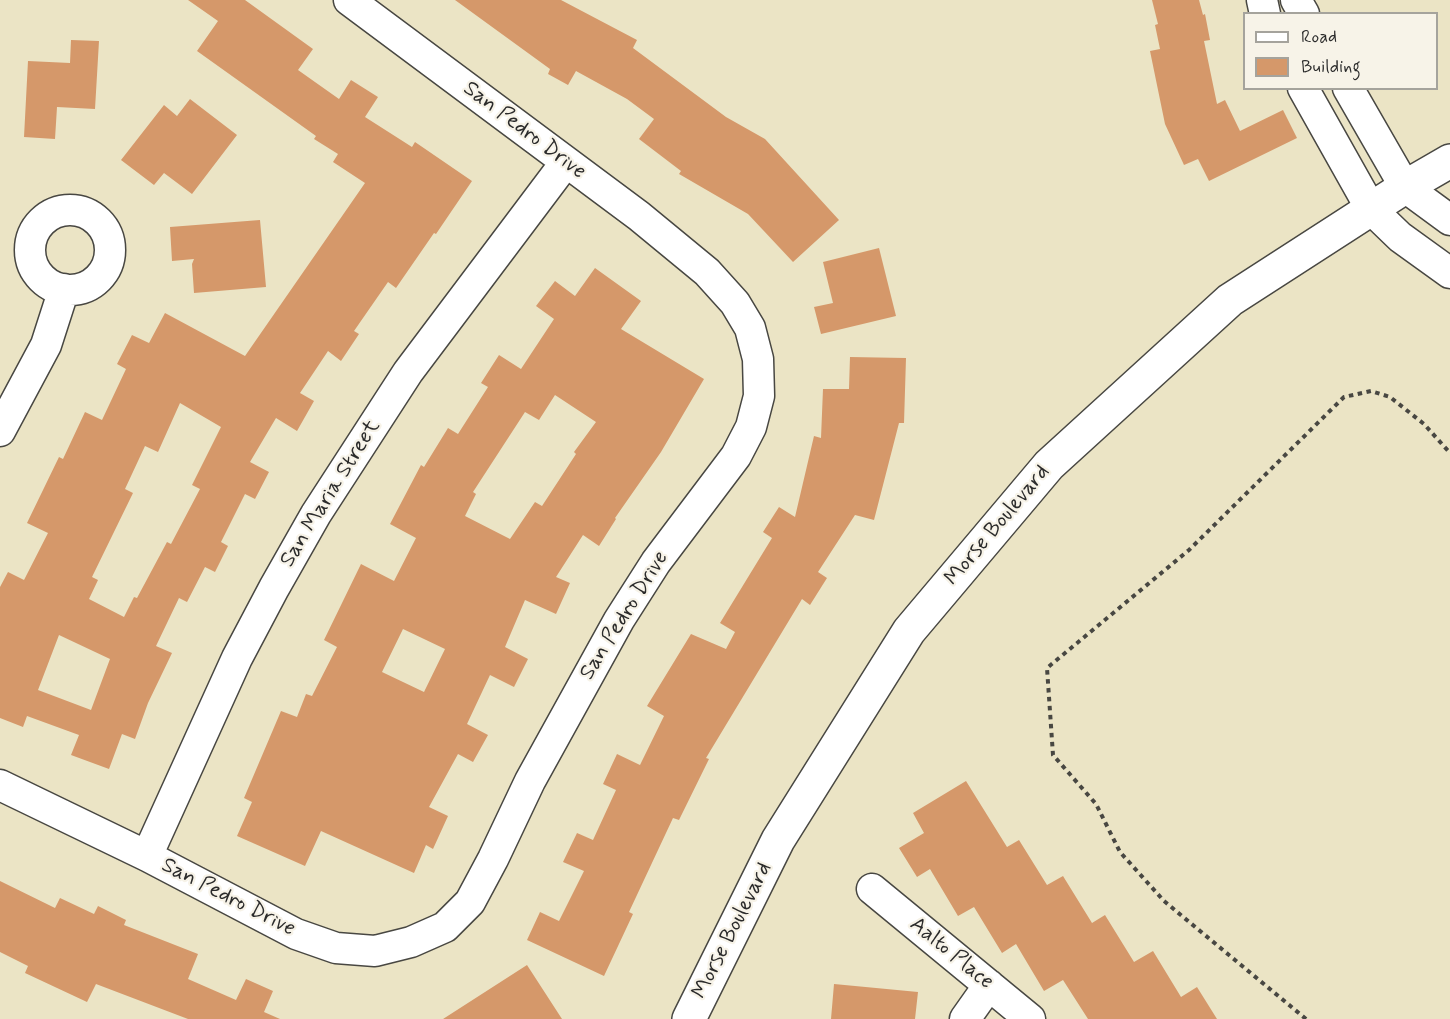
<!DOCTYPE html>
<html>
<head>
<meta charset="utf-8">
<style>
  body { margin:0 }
  #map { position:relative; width:1450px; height:1019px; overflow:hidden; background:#ebe4c5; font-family:Mynerve,sans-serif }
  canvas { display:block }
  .legend { position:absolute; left:1243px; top:12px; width:195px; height:78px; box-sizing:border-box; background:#f7f3e8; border:2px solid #a5a39c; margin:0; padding:8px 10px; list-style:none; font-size:18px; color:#2b2b2b }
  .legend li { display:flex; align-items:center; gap:12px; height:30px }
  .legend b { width:30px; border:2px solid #a5a39c }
</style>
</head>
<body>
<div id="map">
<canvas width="1450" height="1019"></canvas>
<ul class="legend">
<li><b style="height:8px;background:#fff"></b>Road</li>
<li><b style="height:16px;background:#d5986a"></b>Building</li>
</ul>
</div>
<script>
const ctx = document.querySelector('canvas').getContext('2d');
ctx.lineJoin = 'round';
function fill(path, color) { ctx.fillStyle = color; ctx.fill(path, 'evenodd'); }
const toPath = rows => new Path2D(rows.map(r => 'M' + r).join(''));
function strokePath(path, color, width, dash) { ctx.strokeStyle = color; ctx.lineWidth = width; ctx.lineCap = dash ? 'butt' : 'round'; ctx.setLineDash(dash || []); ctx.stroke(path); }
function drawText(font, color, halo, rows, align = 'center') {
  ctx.font = font + ' Mynerve,sans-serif'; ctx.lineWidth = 4.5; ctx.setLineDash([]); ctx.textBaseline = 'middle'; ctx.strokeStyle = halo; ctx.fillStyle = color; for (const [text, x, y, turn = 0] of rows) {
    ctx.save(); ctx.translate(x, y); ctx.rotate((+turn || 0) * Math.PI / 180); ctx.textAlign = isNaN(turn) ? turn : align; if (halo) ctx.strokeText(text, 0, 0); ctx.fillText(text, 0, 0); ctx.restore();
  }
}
fill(toPath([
  [188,0,245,0,313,49,298,70,339,99,351,80,378,97,365,117,412,147,415,142,472,181,436,234,434,233,396,288,388,282,354,331,359,334,341,361,328,351,300,393,314,401,297,431,276,418,250,462,269,472,255,499,245,494,221,542,228,546,215,572,205,567,187,602,179,598,156,646,172,653,148,703,135,739,122,734,109,769,71,755,79,735,27,716,23,727,0,718,0,587,8,572,24,580,48,533,27,523,59,457,63,459,85,412,102,420,126,369,117,364,132,335,149,343,165,313,245,356,365,183,333,162,338,154,314,139,316,136,197,51,218,21],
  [180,403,221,427,192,485,200,489,171,544,167,542,137,598,134,597,124,617,89,599,98,580,92,577,133,493,125,489,145,446,158,452],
  [59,635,110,659,91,710,38,690],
  [455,0,561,0,637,40,633,48,726,117,765,139,839,220,793,262,748,214,679,174,681,171,639,139,654,119,627,99,576,71,568,85,548,74,550,69],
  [1152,0,1199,0,1203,15,1205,14,1210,40,1204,41,1217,104,1225,100,1240,131,1283,110,1297,138,1209,181,1198,159,1184,165,1165,124,1150,51,1160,49,1155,25,1158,24],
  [71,40,99,41,95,109,57,107,55,139,24,137,28,61,70,63],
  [190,99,237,135,192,194,164,173,154,185,121,160,164,105,177,116],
  [260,220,266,287,194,293,192,264,194,259,172,261,170,227],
  [879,248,896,316,821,334,814,307,833,303,823,262],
  [595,268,641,301,621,329,704,379,661,452,615,518,616,519,599,546,583,535,556,577,570,583,556,614,525,600,505,647,528,659,514,687,490,675,467,724,488,735,473,762,458,754,429,807,448,816,433,849,426,845,414,873,321,831,305,866,237,836,252,802,244,798,281,711,297,717,306,694,312,696,337,647,324,640,361,564,394,581,416,538,390,524,421,465,424,467,448,428,458,434,488,387,481,383,499,355,521,369,554,319,536,306,555,281,575,296],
  [555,395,596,422,574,452,576,454,542,506,535,502,510,539,465,516,476,494,473,492,525,412,539,420],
  [403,629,445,649,424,692,382,672],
  [850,357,906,358,904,423,899,423,874,520,855,515,818,572,827,578,810,605,802,599,706,758,709,759,679,820,673,818,629,912,633,914,604,976,527,940,540,912,559,921,584,871,563,862,577,833,593,840,616,790,603,784,617,754,640,765,664,716,647,706,691,634,726,649,735,632,720,623,772,538,763,532,779,507,795,517,814,436,821,438,823,389,849,389],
  [966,781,1007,847,1019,840,1047,885,1063,876,1092,923,1105,915,1134,962,1153,951,1181,997,1197,987,1217,1019,1088,1019,1063,980,1044,991,1016,944,1002,953,974,907,958,916,930,869,917,877,899,848,924,833,913,813],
  [0,881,55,908,60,898,94,914,98,906,126,920,124,925,198,954,188,979,236,1000,246,979,273,991,264,1012,280,1019,188,1019,96,984,87,1002,25,973,28,966,0,952],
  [527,965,562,1019,443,1019],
  [834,984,918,992,915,1019,831,1019]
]), '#d5986a');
const street = toPath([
  [1262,0,1265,14],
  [1296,0,1304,14],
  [1303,88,1371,209,1400,237,1450,273],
  [1348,88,1405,187,1450,220],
  '30 250a40 40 0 1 1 80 0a40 40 0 1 1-80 0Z',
  [0,431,46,345,64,289],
  [0,785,147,856,296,934,336,948,375,951,411,942,445,927,470,902,493,859,530,781,619,620,656,562,736,456,751,427,759,396,758,359,750,328,735,303,707,272,639,216,349,0],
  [147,856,237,658,274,588,316,514,408,372,566,162],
  [872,889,1030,1019],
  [965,1019,989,985]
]);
const secondary = toPath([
  [689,1019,778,840,909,631,1049,465,1230,300,1405,187,1450,161]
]);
strokePath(street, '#484742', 33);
strokePath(secondary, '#484742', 36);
strokePath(toPath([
  [1306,1019,1164,901,1120,852,1096,804,1053,755,1047,668,1189,550,1344,397,1371,391,1390,397,1424,424,1450,453]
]), '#484742', 4, [4.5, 4.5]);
strokePath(street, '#fff', 30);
strokePath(secondary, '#fff', 33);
drawText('22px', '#2b2b2b', '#f7f3e8', [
  ["San Pedro Drive",524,131,37],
  ["San Maria Street",331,494,-58],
  ["Morse Boulevard",998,526,-50],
  ["San Pedro Drive",625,616,-58],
  ["San Pedro Drive",228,898,27],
  ["Morse Boulevard",733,931,-63],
  ["Aalto Place",951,954,39]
]);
</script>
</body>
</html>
